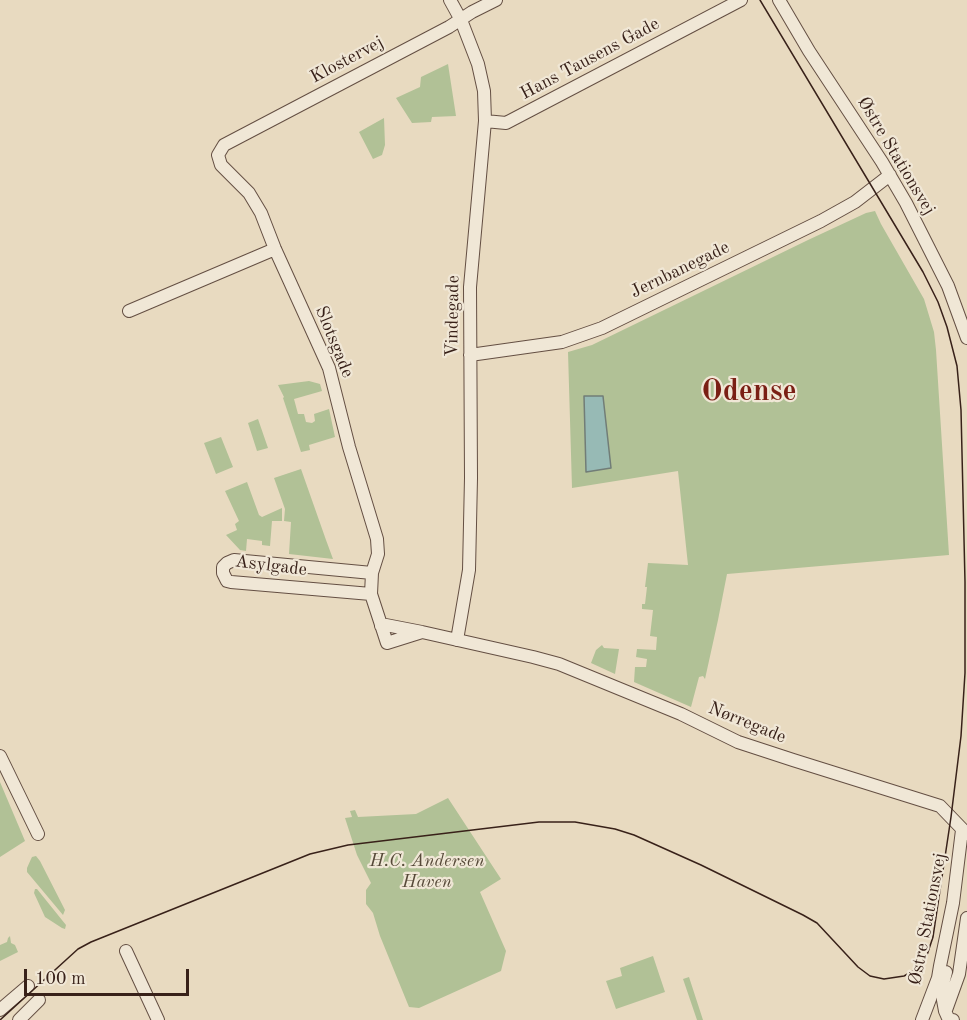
<!DOCTYPE html>
<html>
<head>
<meta charset="utf-8">
<style>
  body { margin:0 }
  #map { position:relative; width:967px; height:1020px; overflow:hidden; background:#e8dac0; font-family:"Old Standard TT",serif }
  canvas { display:block }
  .scale { position:absolute; left:24px; top:969px; width:165px; height:27px; box-sizing:border-box; border:3px solid #382119; border-top:0; padding-left:8px; font-size:18px; line-height:21px; white-space:nowrap; color:#382119; -webkit-text-stroke:4px #f0e7d6; paint-order:stroke }
</style>
</head>
<body>
<div id="map">
<canvas width="967" height="1020"></canvas>
<div class="scale">100 m</div>
</div>
<script>
const ctx = document.querySelector('canvas').getContext('2d');
ctx.lineJoin = 'round';
function fill(path, color) { ctx.fillStyle = color; ctx.fill(path, 'evenodd'); }
const toPath = rows => new Path2D(rows.map(r => 'M' + r).join(''));
function strokePath(path, color, width, dash) { ctx.strokeStyle = color; ctx.lineWidth = width; ctx.lineCap = dash ? 'butt' : 'round'; ctx.setLineDash(dash || []); ctx.stroke(path); }
function drawText(font, color, halo, rows, align = 'center') {
  ctx.font = font + ' "Old Standard TT",serif'; ctx.lineWidth = 4.5; ctx.setLineDash([]); ctx.textBaseline = 'middle'; ctx.strokeStyle = halo; ctx.fillStyle = color; for (const [text, x, y, turn = 0] of rows) {
    ctx.save(); ctx.translate(x, y); ctx.rotate((+turn || 0) * Math.PI / 180); ctx.textAlign = isNaN(turn) ? turn : align; if (halo) ctx.strokeText(text, 0, 0); ctx.fillText(text, 0, 0); ctx.restore();
  }
}
fill(toPath([
  [448,64,456,116,432,117,431,122,412,123,396,98,420,87,421,77],
  [384,118,385,145,382,155,373,159,359,132],
  [875,211,881,224,924,299,934,332,936,350,949,555,727,574,718,620,705,679,703,676,699,677,691,707,634,682,635,667,646,667,647,659,636,657,637,649,656,650,657,637,650,636,653,610,642,609,642,604,645,604,647,587,645,587,648,563,688,565,678,471,572,488,568,352,592,345,808,240,866,213],
  [309,381,320,384,322,391,294,399,298,414,304,414,306,422,312,423,315,421,314,414,329,409,335,437,309,445,310,450,301,452,283,398,284,397,278,385],
  [258,419,268,448,257,451,248,423],
  [221,437,233,467,216,474,204,443],
  [301,469,326,540,333,559,289,554,291,522,284,521,285,509,274,478],
  [247,482,259,515,262,517,282,508,282,521,272,521,270,546,262,545,262,541,247,539,246,551,240,550,226,535,237,530,235,524,239,521,225,491],
  [602,645,604,648,619,649,615,674,591,663,596,650],
  [0,782,25,841,0,857],
  [448,798,501,879,480,892,506,951,501,971,419,1008,409,1007,380,936,373,913,366,904,366,890,371,883,357,855,345,818,352,817,350,811,355,810,358,817,416,814],
  [36,856,40,861,65,910,63,915,27,872,27,868,31,859,32,857],
  [35,889,37,889,66,925,65,929,62,928,45,917,34,893],
  [10,936,11,943,15,945,18,952,0,961,0,945,7,942,8,938],
  [653,956,665,992,616,1009,606,981,622,976,620,968],
  [689,977,703,1020,697,1020,683,979]
]), '#b1c196');
const water = toPath([
  [584,396,603,396,611,468,586,472,584,396]
]);
fill(water, '#97bab5');
strokePath(water, '#717d77', 1.5);
const minor = toPath([
  [450,0,461,20,478,64,484,91,485,121,470,287,471,478,469,570,457,640],
  [779,0,809,51,882,162,906,203,948,286,967,338],
  [485,121,506,123,741,0],
  [129,311,275,249],
  [470,355,562,342,602,328,821,221,855,202,890,175],
  [371,594,231,582,227,581,223,573,223,567,227,563,234,560,372,573],
  [381,626,386,625,422,632,533,657,559,664,681,714,738,742,793,760,940,806,967,834],
  [422,632,387,643,371,594,372,573,378,554,377,539,349,447,329,368,275,249,261,213,249,193,221,165,218,155,224,145,449,27,472,12,496,0],
  [0,756,38,834],
  [126,951,158,1020],
  [946,972,943,984,943,1000,945,1011,949,1020,953,1020],
  [0,1010,28,986],
  [946,1010,959,974,967,918],
  [19,1020,39,1000],
  [922,1020,938,978,940,966,953,903,962,830]
]);
strokePath(minor, '#644f43', 14);
strokePath(minor, '#f0e7d6', 12);
strokePath(toPath([
  [0,1020,78,949,91,942,310,854,348,845,539,822,575,822,615,829,634,835,701,865,803,915,817,923,858,967,870,976,884,979,904,976,915,970,927,955,933,937,951,817,961,736,965,673,965,582,961,410,957,366,947,327,938,302,923,272,760,0]
]), '#382119', 1.5);
drawText('18px', '#382119', '#f0e7d6', [
  ["Hans Tausens Gade",590,59,-28],
  ["Klostervej",347,60,-28],
  ["Østre Stationsvej",896,156,59],
  ["Jernbanegade",680,270,-26],
  ["Vindegade",453,316,-89],
  ["Slotsgade",334,342,68],
  ["Asylgade",271,566,7],
  ["Nørregade",747,723,22],
  ["Østre Stationsvej",928,919,-79]
]);
drawText('italic 18px', '#564938', '#f0e7d6', [
  ["H.C. Andersen",427,861],
  ["Haven",427,882]
]);
drawText('bold 30px', '#7a1f14', '#f0e7d6', [
  ["Odense",749,392]
]);
</script>
</body>
</html>
